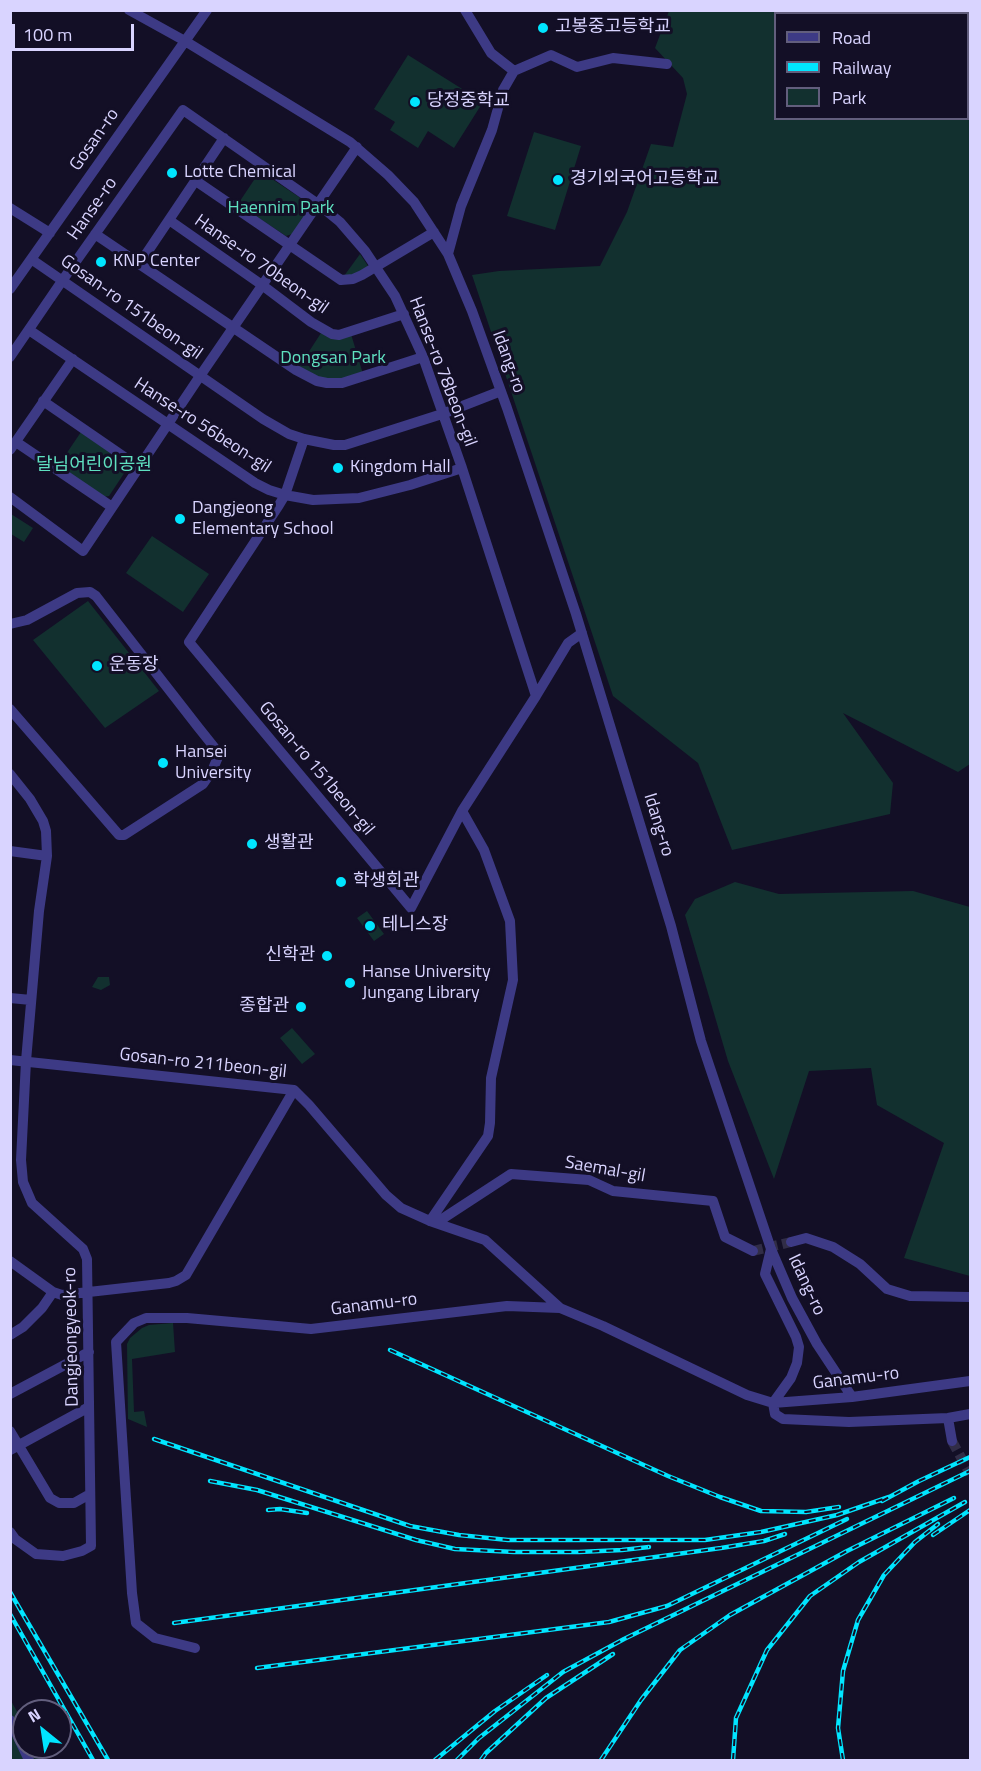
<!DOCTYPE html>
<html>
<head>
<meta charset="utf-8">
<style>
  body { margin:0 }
  #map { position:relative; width:981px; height:1771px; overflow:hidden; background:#130f26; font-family:"Titillium Web",sans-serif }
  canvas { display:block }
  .frame { position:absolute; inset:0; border:12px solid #d9d4ff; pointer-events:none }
  .legend { position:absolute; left:774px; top:12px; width:195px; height:108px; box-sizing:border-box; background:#130f26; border:2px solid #625e7d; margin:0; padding:8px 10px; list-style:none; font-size:18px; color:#d9d4ff }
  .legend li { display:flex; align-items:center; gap:12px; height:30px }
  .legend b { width:30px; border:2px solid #625e7d }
  .north { position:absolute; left:12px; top:1699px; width:60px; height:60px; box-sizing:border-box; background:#130f26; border:2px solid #625e7d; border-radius:50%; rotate:330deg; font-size:16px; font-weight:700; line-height:24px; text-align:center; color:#d9d4ff }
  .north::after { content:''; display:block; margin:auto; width:21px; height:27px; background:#00e5ff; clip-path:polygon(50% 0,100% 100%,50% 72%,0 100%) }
  .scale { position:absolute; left:12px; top:24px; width:122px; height:27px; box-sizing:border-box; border:3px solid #d9d4ff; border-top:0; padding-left:8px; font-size:18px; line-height:21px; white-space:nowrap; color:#d9d4ff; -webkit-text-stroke:4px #130f26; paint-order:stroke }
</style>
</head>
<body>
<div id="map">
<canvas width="981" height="1771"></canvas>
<div class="frame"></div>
<ul class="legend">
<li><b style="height:8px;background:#3d3a85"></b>Road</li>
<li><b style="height:8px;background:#00e5ff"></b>Railway</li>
<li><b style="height:16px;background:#12302f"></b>Park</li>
</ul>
<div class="north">N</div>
<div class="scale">100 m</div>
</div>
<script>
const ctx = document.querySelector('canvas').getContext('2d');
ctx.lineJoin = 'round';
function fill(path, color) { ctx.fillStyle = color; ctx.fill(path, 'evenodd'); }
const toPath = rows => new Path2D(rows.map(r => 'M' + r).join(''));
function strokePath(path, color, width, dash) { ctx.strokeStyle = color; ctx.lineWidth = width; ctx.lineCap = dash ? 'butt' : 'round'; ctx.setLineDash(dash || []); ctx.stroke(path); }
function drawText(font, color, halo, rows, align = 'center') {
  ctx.font = font + ' "Titillium Web","Noto Sans KR",sans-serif'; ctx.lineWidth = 6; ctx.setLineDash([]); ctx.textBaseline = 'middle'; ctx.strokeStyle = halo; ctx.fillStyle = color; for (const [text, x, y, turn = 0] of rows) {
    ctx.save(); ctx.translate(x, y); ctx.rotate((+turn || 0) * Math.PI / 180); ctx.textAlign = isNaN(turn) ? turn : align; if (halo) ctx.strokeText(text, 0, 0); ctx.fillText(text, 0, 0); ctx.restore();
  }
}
fill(toPath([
  [669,11,970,11,970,764,958,772,843,713,893,783,890,814,732,850,698,763,613,696,472,275,499,271,600,266,627,212,651,144,673,147,687,94,683,78,655,48],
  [776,14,968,14,968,118,776,118],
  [408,55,483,102,454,148,428,131,418,148,390,130,395,122,374,109],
  [534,132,581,146,555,230,507,216],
  [260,171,308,203,309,210,292,234,286,236,238,204],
  [360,254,370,269,357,275,344,276],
  [321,333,351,334,363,374,352,378,317,379,299,367],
  [81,432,127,464,127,469,109,496,103,497,58,466],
  [11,514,33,528,24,542,11,534],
  [152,536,209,574,183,612,126,573],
  [88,601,159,691,105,728,33,640],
  [735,882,779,894,913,891,970,907,970,1276,904,1258,944,1143,877,1105,871,1068,809,1071,774,1179,728,1061,685,915,695,899],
  [367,911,384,934,374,941,357,918],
  [98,977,109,977,110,985,101,990,92,987],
  [292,1028,315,1054,302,1064,280,1038],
  [173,1323,175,1352,132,1359,134,1412,144,1411,147,1427,128,1419,127,1344,130,1338,142,1328,149,1325],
  [10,1699,24,1724,24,1747,37,1747,44,1760,11,1760]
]), '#12302f');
strokePath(toPath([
  [753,1251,791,1242],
  [952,1441,970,1474]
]), '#312d47', 10, [10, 5]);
strokePath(toPath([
  [129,10,185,41,350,142,388,175,414,202,448,254,472,311,507,408,576,614,671,926,701,1041,771,1249,792,1298,817,1344,852,1397],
  [465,10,491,53,514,71,551,55,577,67,613,58,667,64],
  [196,181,341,280,353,279,362,275,434,232],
  [10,208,50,233],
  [169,220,262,285,311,322,332,334,339,335,404,314],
  [95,234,296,370,317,381,327,383,342,383,423,357],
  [448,254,461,206,492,130,503,90,514,71],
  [31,259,263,419,289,434,304,439,334,445,345,445,442,414,501,391],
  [140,263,224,138],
  [10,289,207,10],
  [29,330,255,483,269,490,285,495,313,500,359,498,410,485,462,468],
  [10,357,62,281,183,110,318,204,340,222,365,251,395,296,423,357,462,468,536,696],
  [43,401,139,467],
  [304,439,285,495,279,505,189,642,411,908,462,811,536,696,568,643,582,633],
  [16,442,112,507],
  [10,450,73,359],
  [10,497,83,551,200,376,357,147],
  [10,624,27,620,77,593,90,592,96,596,198,727,214,747,218,757,212,771,203,784,124,835,119,835,10,709],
  [10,774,30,799,43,821,46,831,47,856,39,911,26,1061,21,1160,23,1182,32,1203,83,1249,87,1259,91,1546,82,1551,63,1556,36,1554,15,1539,10,1532],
  [10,851,47,856],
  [10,998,31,1000],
  [10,1060,294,1090,309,1105,386,1195,401,1208,430,1221,485,1240,560,1308],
  [430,1221,488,1136,490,1123,491,1078,513,980,510,921,484,850,462,811],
  [436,1223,511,1174,589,1180,613,1191,713,1201,725,1237,753,1251],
  [791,1242,806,1238,833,1247,860,1264,887,1289,910,1296,970,1297],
  [771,1249,765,1274,796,1337,799,1347,797,1363,791,1378,773,1403,775,1414,783,1419,849,1422,948,1418,970,1414],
  [10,1261,53,1292,62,1295,169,1283,176,1281,186,1275,294,1090],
  [10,1335,23,1327,42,1308,53,1292],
  [10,1394,89,1352],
  [948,1418,952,1441],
  [10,1431,50,1498,59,1503,74,1503,90,1494],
  [10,1450,89,1407],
  [195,1648,155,1638,136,1623,132,1593,116,1342,134,1323,146,1318,187,1318,311,1329,507,1306,560,1308,603,1326,747,1395,773,1403,852,1397,970,1381],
  [10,1720,29,1760]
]), '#3d3a85', 10);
const rail = toPath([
  [390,1350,668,1476,720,1497,761,1511,806,1512,839,1507],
  [154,1439,410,1526,459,1535,508,1540,705,1540,761,1532,837,1515,889,1497],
  [210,1481,257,1490,416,1540,455,1549,514,1552,579,1552,622,1550,649,1547],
  [882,1501,919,1481,970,1457],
  [268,1510,280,1509,307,1513],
  [933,1535,970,1510],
  [10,1592,108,1760],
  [10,1614,93,1760],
  [174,1623,721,1548,764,1541,785,1534],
  [257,1668,609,1622,667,1606,847,1519],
  [435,1760,495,1711,547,1675],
  [457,1760,479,1738,563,1672,624,1639,970,1471],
  [481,1760,486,1753,546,1698,613,1654],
  [601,1760,641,1700,680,1650,730,1615,847,1551,954,1498],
  [733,1760,736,1718,767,1650,810,1596,859,1562,965,1502],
  [843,1760,838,1728,843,1671,858,1620,884,1575,915,1542,938,1524]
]);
strokePath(rail, '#00e5ff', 4.5);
strokePath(rail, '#130f26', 2, [7]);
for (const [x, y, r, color] of [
  [543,28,6,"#00e5ff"],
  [415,102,6,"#00e5ff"],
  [172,173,6,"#00e5ff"],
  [558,180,6,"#00e5ff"],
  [101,262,6,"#00e5ff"],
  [338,468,6,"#00e5ff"],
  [180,519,6,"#00e5ff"],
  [97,666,6,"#00e5ff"],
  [163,763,6,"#00e5ff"],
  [252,844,6,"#00e5ff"],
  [341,882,6,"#00e5ff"],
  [370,926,6,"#00e5ff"],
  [327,956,6,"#00e5ff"],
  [350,983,6,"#00e5ff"],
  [301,1007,6,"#00e5ff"]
]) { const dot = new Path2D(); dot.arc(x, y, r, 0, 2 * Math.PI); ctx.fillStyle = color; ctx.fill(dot); strokePath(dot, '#130f26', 2); }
drawText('18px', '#d9d4ff', '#130f26', [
  ["고봉중고등학교",555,28],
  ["당정중학교",427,102],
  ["Lotte Chemical",184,173],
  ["경기외국어고등학교",570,180],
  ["KNP Center",113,262],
  ["Kingdom Hall",350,468],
  ["Dangjeong",192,509],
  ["Elementary School",192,530],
  ["운동장",109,666],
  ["Hansei",175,753],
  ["University",175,774],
  ["생활관",264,844],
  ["학생회관",353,882],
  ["테니스장",382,926],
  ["신학관",315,956,"right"],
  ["Hanse University",362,973],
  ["Jungang Library",362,994],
  ["종합관",289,1007,"right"]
], 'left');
drawText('18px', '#d9d4ff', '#130f26', [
  ["Gosan-ro",95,140,-55],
  ["Hanse-ro",93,209,-55],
  ["Hanse-ro 70beon-gil",261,265,35],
  ["Gosan-ro 151beon-gil",131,308,35],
  ["Idang-ro",508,362,70],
  ["Hanse-ro 78beon-gil",442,372,69],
  ["Hanse-ro 56beon-gil",202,426,33],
  ["Gosan-ro 151beon-gil",316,769,50],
  ["Idang-ro",658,825,73],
  ["Gosan-ro 211beon-gil",203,1064,6],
  ["Saemal-gil",605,1170,10],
  ["Idang-ro",806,1285,65],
  ["Ganamu-ro",374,1305,-7],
  ["Dangjeongyeok-ro",72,1337,-91],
  ["Ganamu-ro",856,1379,-7]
]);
drawText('18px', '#5fe0c0', '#130f26', [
  ["Haennim Park",281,209],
  ["Dongsan Park",333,359],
  ["달님어린이공원",94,466]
]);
</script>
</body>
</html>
